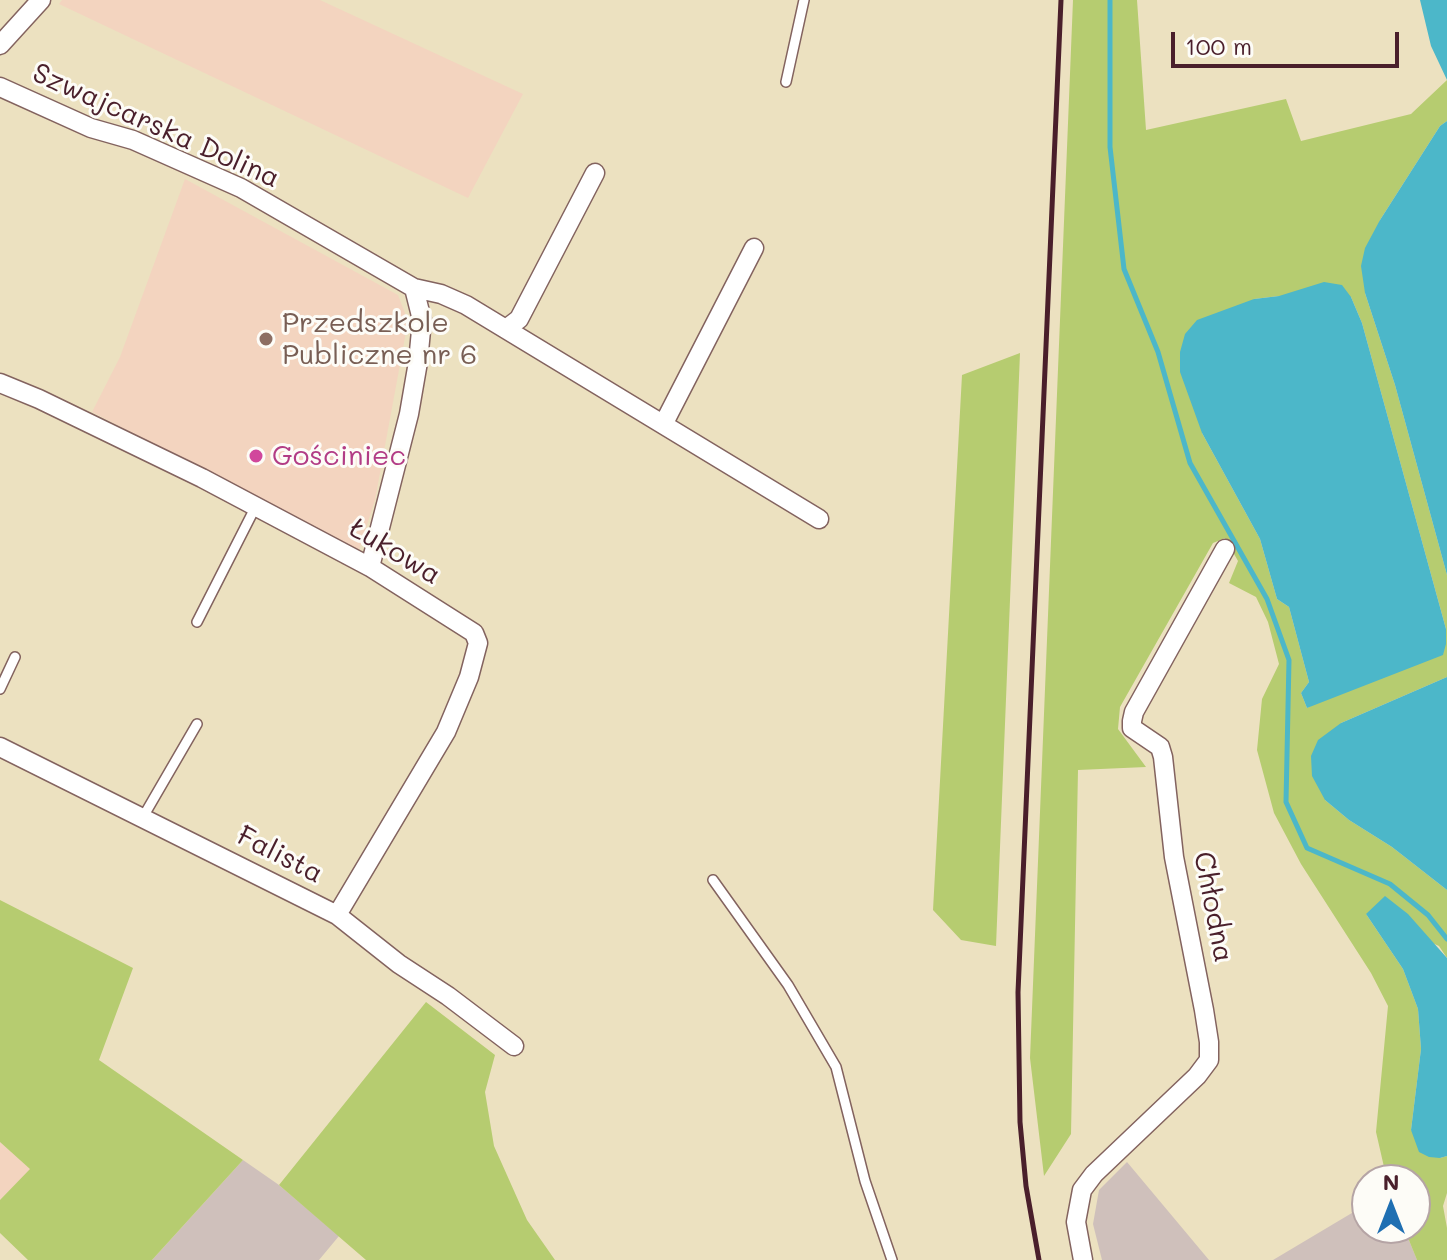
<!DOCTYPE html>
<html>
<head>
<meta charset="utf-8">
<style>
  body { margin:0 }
  #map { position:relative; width:1447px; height:1260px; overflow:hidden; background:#ece1c0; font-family:Mali,sans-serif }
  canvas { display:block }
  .north { position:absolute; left:1351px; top:1164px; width:80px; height:80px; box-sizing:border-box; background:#fdfcf7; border:2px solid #b5a4a5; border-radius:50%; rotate:0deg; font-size:22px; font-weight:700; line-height:32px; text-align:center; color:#4a1f2b }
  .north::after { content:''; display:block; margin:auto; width:28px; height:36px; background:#1f6fb2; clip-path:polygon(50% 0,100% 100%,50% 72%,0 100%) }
  .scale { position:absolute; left:1171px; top:32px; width:228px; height:36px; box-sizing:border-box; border:4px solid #4a1f2b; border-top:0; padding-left:10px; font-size:24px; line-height:28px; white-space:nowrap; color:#4a1f2b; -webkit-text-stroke:6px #fdfcf7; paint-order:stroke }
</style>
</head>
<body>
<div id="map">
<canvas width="1447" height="1260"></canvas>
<div class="north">N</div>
<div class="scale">100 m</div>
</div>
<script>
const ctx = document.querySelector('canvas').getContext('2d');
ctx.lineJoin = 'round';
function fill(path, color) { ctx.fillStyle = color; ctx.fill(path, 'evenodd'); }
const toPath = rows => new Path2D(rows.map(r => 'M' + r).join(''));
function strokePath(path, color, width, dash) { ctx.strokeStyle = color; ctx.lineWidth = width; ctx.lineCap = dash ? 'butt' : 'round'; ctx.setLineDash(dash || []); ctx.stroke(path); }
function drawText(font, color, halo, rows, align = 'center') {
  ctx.font = font + ' Mali,sans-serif'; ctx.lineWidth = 6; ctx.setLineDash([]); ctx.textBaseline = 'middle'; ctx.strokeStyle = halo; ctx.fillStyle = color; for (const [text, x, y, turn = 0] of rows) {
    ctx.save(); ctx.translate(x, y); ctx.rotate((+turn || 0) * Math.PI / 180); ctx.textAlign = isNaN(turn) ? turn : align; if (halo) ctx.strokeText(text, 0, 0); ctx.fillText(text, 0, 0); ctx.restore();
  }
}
fill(toPath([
  [62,0,320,0,523,94,468,198,59,4],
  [185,179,398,295,408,321,375,500,359,550,92,412,120,357],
  [0,1142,31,1169,0,1200]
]), '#f3d4bf');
fill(toPath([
  [243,1160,279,1185,339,1236,319,1260,152,1260],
  [1127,1162,1209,1260,1102,1260,1093,1224,1099,1190],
  [1367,1204,1367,1228,1404,1228,1417,1260,1273,1260]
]), '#cfc0bb');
fill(toPath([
  [1073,0,1137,0,1146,130,1286,99,1301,141,1411,114,1447,80,1447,121,1440,126,1380,220,1365,293,1395,385,1447,575,1447,677,1341,723,1325,800,1349,820,1392,847,1447,890,1447,958,1439,946,1366,914,1403,969,1418,1009,1421,1049,1411,1130,1440,1158,1447,1156,1447,1193,1443,1206,1447,1228,1447,1260,1417,1260,1404,1228,1415,1228,1415,1180,1387,1180,1376,1132,1388,1006,1371,973,1301,864,1274,813,1257,750,1262,699,1279,664,1268,622,1256,597,1229,583,1238,561,1225,538,1213,543,1120,707,1118,729,1146,767,1078,770,1071,1134,1044,1176,1030,1058],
  [1279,296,1351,297,1362,323,1446,629,1307,708,1301,693,1309,682,1289,607,1277,599,1260,539,1202,433,1254,299],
  [1020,353,996,946,961,940,933,910,962,375],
  [0,900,133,968,99,1060,243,1160,152,1260,28,1260,0,1233,0,1200,30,1169,0,1142],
  [426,1002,495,1055,485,1092,494,1146,527,1220,555,1260,366,1260,279,1185]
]), '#b6cc70');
fill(toPath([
  [1420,0,1447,0,1447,80,1431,46],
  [1447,121,1447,575,1395,385,1365,293,1361,266,1365,248,1380,220,1440,126],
  [1324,282,1342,285,1351,297,1362,323,1446,629,1446,644,1443,655,1307,708,1301,693,1309,682,1289,607,1277,599,1260,539,1202,433,1180,372,1180,352,1185,334,1197,320,1254,299,1279,296],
  [1447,677,1447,890,1392,847,1349,820,1325,800,1312,776,1311,756,1318,740,1341,723],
  [1385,896,1408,914,1447,958,1447,1156,1440,1158,1429,1157,1419,1152,1411,1130,1421,1049,1418,1009,1403,969,1366,914]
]), '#4cb7c9');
strokePath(toPath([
  [1110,0,1110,147,1124,269,1158,352,1190,463,1267,599,1289,660,1286,802,1307,848,1390,884,1428,915,1447,939]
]), '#4cb7c9', 5);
const lane = toPath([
  [786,82,804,0],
  [197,622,256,506],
  [0,689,15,657],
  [143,817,197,724],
  [713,880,788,985,836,1067,865,1181,892,1260]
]);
const street = toPath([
  [0,45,41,0],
  [0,87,91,128,133,140,241,188,414,288,422,320,418,362,409,414,370,567],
  [414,288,441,294,466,305,819,519],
  [506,329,519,319,595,173],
  [0,383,39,399,202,478,370,567,474,633,478,643,469,677,446,732,337,915],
  [664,423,754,248],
  [0,747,337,915,399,964,448,996,514,1046],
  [1083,1260,1076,1222,1082,1190,1094,1174,1197,1076,1209,1060,1209,1042,1204,1010,1174,857,1163,757,1160,747,1132,728,1132,721,1134,712,1225,549]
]);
strokePath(lane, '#83635f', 12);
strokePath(street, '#83635f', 21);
strokePath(lane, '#fff', 9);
strokePath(street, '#fff', 18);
strokePath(toPath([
  [1039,1260,1026,1186,1020,1122,1018,992,1061,0]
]), '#4a1f2b', 5);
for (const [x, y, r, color] of [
  [266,339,8,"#8d6e63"],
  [256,456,8,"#d1479c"]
]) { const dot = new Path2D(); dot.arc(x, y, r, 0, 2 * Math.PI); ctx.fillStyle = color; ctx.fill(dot); strokePath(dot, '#fdfcf7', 3); }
drawText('28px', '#4a1f2b', '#fdfcf7', [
  ["Szwajcarska Dolina",156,126,24],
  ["Łukowa",395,552,31],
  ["Falista",280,855,27],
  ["Chłodna",1213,907,79]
]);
drawText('28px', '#785e54', '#fdfcf7', [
  ["Przedszkole",282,323],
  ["Publiczne nr 6",282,355]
], 'left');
drawText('28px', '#b23c85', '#fdfcf7', [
  ["Gościniec",272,456]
], 'left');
</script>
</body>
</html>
